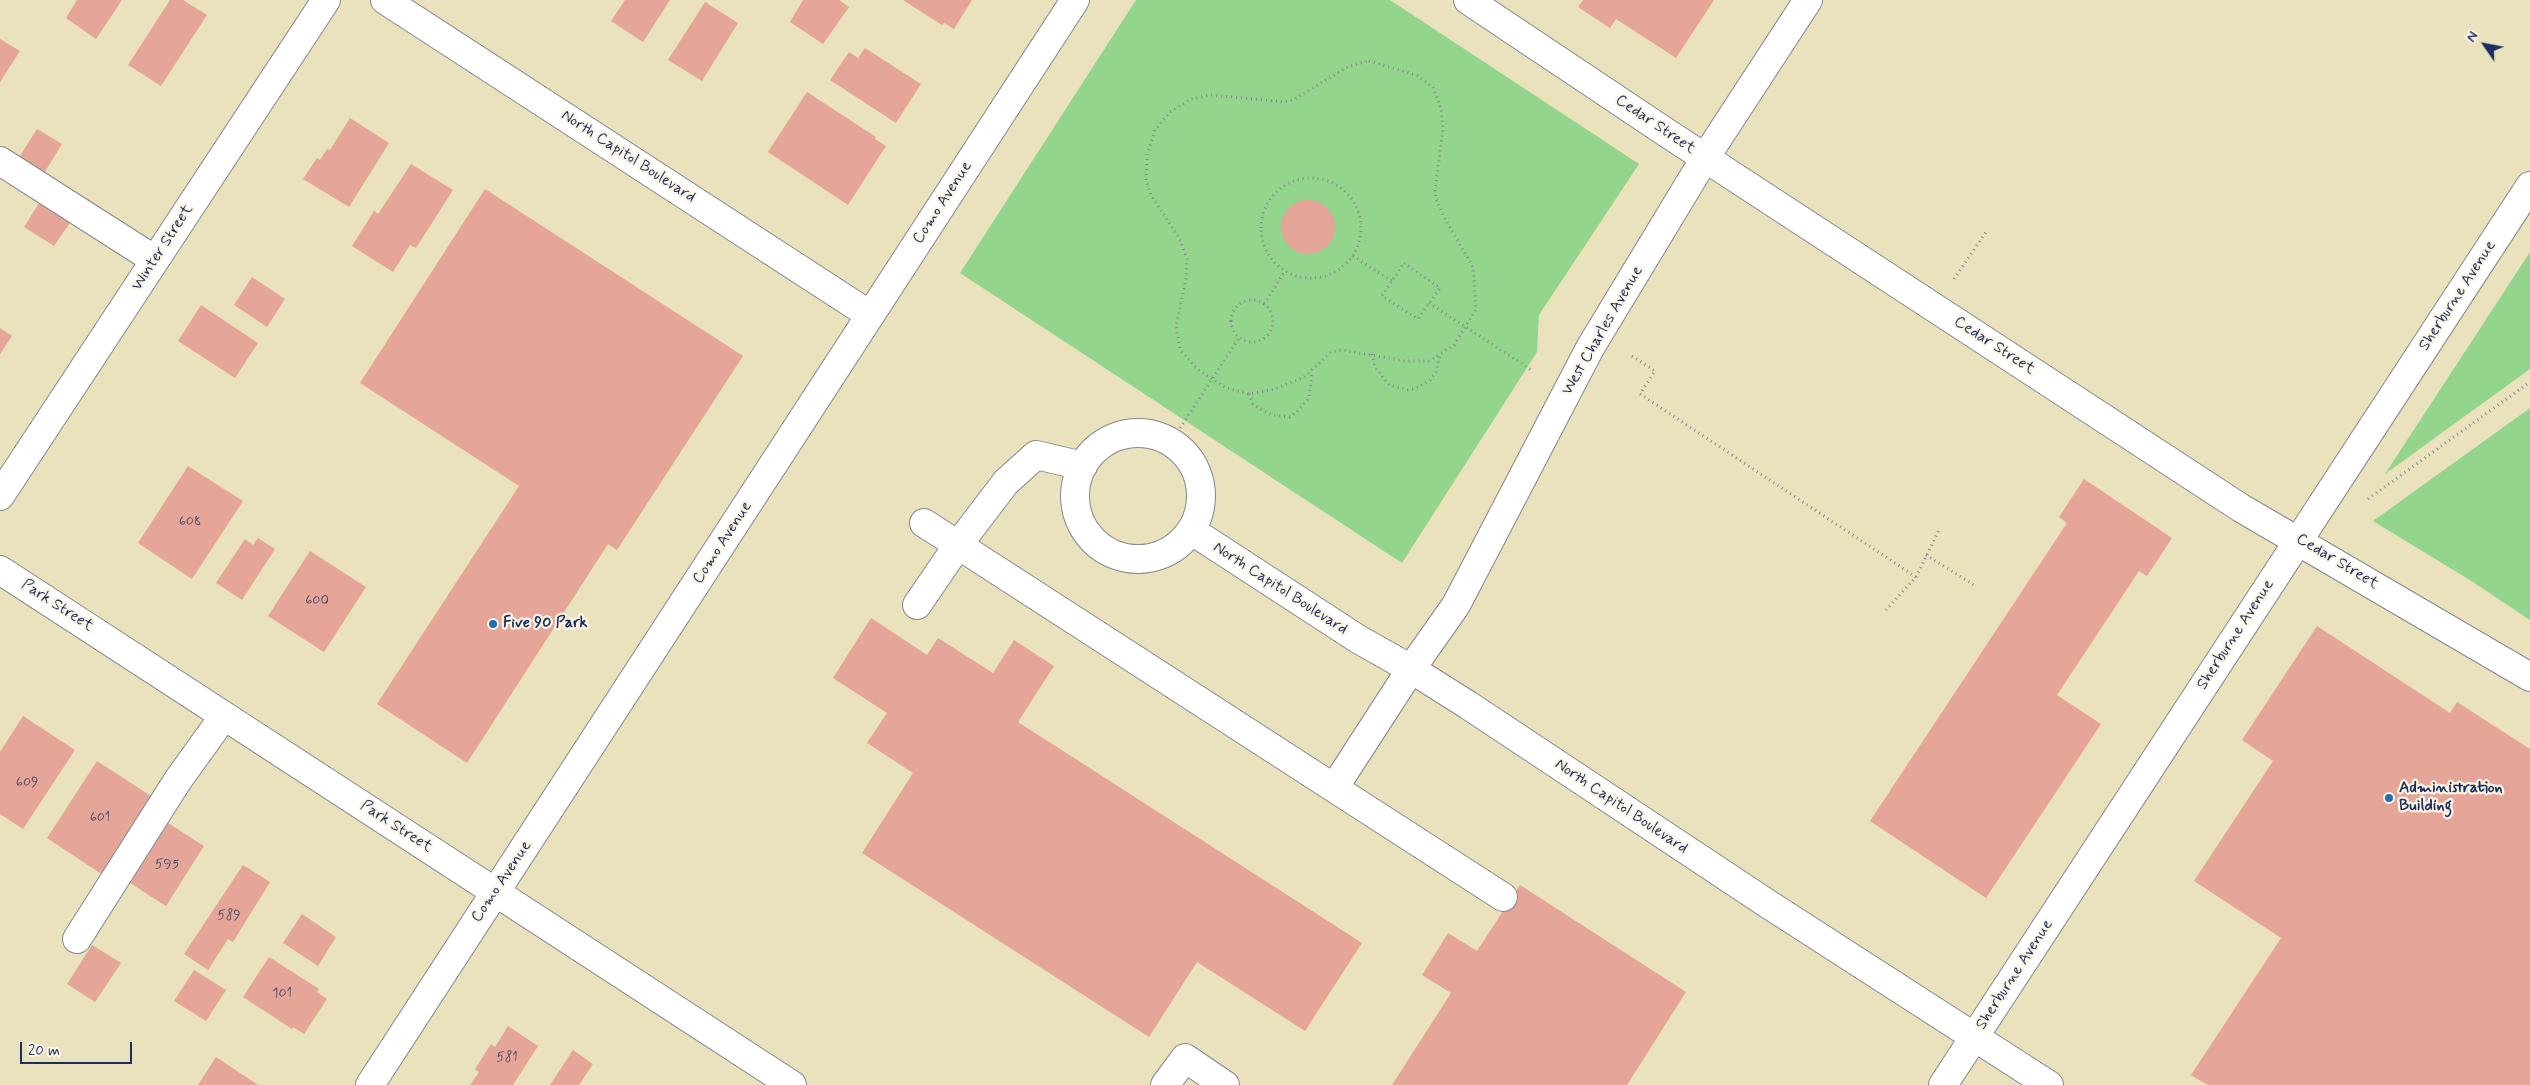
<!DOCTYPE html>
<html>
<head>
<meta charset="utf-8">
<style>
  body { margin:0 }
  #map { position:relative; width:2530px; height:1085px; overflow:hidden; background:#eae1bd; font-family:Mynerve,sans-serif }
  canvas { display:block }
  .north { position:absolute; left:2460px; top:20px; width:50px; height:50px; -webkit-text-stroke:4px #fcf5e5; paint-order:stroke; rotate:303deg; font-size:14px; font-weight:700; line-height:20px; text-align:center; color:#1b2f5e }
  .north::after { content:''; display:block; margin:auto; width:18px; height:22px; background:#1b2f5e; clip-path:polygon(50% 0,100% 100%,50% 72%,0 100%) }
  .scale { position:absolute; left:20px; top:1042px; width:112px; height:22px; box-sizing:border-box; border:2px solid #1b2f5e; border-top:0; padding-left:6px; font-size:15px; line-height:18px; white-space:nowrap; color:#1b2f5e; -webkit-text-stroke:4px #fcf5e5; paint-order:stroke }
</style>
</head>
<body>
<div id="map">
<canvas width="2530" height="1085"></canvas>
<div class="north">N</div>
<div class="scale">20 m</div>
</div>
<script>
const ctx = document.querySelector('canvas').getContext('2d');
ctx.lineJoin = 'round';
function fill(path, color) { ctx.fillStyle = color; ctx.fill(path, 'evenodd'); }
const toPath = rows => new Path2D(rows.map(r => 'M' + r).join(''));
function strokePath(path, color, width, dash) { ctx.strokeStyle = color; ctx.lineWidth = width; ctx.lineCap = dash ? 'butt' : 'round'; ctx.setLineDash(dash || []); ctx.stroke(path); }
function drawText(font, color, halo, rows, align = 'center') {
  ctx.font = font + ' Mynerve,sans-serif'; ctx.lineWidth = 4.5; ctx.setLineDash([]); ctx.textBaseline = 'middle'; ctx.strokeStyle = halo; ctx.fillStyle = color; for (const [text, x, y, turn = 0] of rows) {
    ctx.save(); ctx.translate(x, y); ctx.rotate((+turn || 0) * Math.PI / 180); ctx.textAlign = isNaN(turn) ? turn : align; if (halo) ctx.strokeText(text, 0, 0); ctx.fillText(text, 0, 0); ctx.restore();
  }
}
fill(toPath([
  [1136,0,1390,0,1639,164,1539,315,1537,352,1402,563,960,273],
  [2530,252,2530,369,2385,474],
  [2530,408,2530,620,2473,582,2373,521]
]), '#93d58c');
fill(toPath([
  [77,0,122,0,96,39,66,18],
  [170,0,183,0,207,15,161,86,128,65],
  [625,0,670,0,643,42,611,21],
  [803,0,839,0,849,7,823,44,790,22],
  [903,0,972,0,954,29,944,23,942,25],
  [1583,0,1714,0,1676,58,1616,19,1610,28,1578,7],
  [705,2,738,23,702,81,668,60],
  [0,39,20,51,0,82],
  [865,48,921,84,896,123,830,80,849,52,858,58],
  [807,92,876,137,875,139,886,146,848,205,768,152],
  [350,118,389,143,349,207,303,179,317,158,320,160,327,149,330,150],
  [37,129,62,144,43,175,18,159],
  [411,164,453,190,416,248,410,245,393,272,352,246,374,211,378,214],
  [485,189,743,356,617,550,608,544,467,763,377,704,519,486,360,383],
  '1281 227a27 27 0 1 1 54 0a27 27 0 1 1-54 0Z',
  [41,200,72,220,54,246,24,227],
  [252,277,285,299,267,327,234,305],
  [201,305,258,343,235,378,178,341],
  [0,328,12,336,0,354],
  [188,466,243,501,192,579,138,543],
  [2084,479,2172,538,2147,576,2139,571,2057,695,2101,724,1986,898,1870,821,2067,523,2059,517],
  [258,538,275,549,242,600,216,583,245,539,253,545],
  [310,551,366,587,324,652,268,616],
  [871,618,927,655,938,638,993,673,1014,640,1054,666,1018,722,1362,943,1305,1031,1197,962,1149,1037,862,853,913,773,867,743,887,713,833,678],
  [2317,626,2450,713,2457,702,2530,749,2530,1085,2208,1085,2191,1075,2281,938,2194,881,2273,761,2242,740],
  [23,716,75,750,23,829,0,814,0,752],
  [97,761,154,798,103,875,47,838],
  [168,823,204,846,166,906,130,883],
  [243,865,270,882,233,942,228,939,208,970,184,954],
  [1520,885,1686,992,1627,1085,1392,1085,1451,993,1422,975,1448,933,1477,951],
  [302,914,336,937,318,966,283,943],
  [92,945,121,963,95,1002,67,984],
  [269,957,319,989,317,992,327,999,304,1034,293,1027,292,1029,243,997],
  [194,970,226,990,206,1021,174,1001],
  [508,1026,538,1046,513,1085,470,1085,479,1072,475,1069,491,1044,495,1047],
  [573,1050,593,1064,579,1085,550,1085],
  [216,1057,258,1085,198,1085]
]), '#e5a598');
const minor = toPath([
  [385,0,870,315],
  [1468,0,1667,133,2241,508,2530,677],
  [0,161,155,260],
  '1075 496a63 63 0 1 1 126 0a63 63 0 1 1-126 0Z',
  [0,496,326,0],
  [924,523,1334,788],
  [1192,531,1358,639,1411,669,1468,705,1768,904,2049,1085],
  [0,570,792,1085],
  [917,605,958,545,1006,482,1036,455,1083,466],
  [1503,897,1334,788,1411,669,1456,605,1590,348,1705,158,1808,0],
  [77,939,178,780,224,716],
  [370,1085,1075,0],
  [1165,1085,1185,1058,1225,1085],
  [1943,1085,2530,186]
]);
strokePath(minor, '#82888e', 30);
strokePath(toPath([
  [1369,61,1416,75,1433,87,1441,108,1443,128,1435,191,1436,199,1444,217,1473,267,1476,309,1454,345,1429,361,1405,361,1342,350,1331,352,1304,377,1275,389,1249,394,1226,388,1197,369,1180,349,1176,326,1186,279,1187,259,1179,238,1151,195,1146,181,1147,155,1155,130,1170,112,1191,99,1211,95,1284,102,1293,100,1349,66,1369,61],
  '1261 228a50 50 0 1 1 100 0a50 50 0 1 1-100 0Z',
  [1353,256,1392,281],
  [1404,263,1440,288,1418,319,1382,296,1404,263],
  [1954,279,1986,232],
  '1231 321a21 21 0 1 1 42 0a21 21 0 1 1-42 0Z',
  [1429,303,1533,371],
  [1264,304,1285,271],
  [1372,354,1375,367,1389,385,1407,390,1415,389,1430,380,1436,372,1440,355],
  [1632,356,1655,371,1640,394,1916,577,1886,610],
  [1249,394,1253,404,1262,410,1272,415,1290,417,1297,412,1309,398,1312,371],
  [1180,428,1239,338],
  [2368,499,2530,382],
  [1926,555,1974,585],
  [1916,577,1940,528]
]), '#82888e', 3, [1, 4]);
strokePath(minor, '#fff', 28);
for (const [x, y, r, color] of [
  [493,624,5,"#1f6fb2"],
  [2389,798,5,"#1f6fb2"]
]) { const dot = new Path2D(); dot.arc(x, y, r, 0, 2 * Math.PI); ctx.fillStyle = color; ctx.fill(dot); strokePath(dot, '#fcf5e5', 2); }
drawText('14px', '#4e4c6c', null, [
  ["608",190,522],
  ["600",317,601],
  ["609",27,783],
  ["601",100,818],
  ["595",167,865],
  ["589",229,916],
  ["101",282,994],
  ["581",507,1058]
]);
drawText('16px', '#1b2f5e', '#fcf5e5', [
  ["Cedar Street",1655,125,34],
  ["North Capitol Boulevard",628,157,33],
  ["Como Avenue",943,203,-57],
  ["Winter Street",163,248,-57],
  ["Sherburne Avenue",2458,296,-57],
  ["West Charles Avenue",1603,331,-60],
  ["Cedar Street",1994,346,33],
  ["Como Avenue",723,543,-57],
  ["Cedar Street",2337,562,31],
  ["North Capitol Boulevard",1280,589,33],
  ["Park Street",57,606,33],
  ["Sherburne Avenue",2236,635,-57],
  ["North Capitol Boulevard",1621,807,34],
  ["Park Street",396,827,33],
  ["Como Avenue",502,882,-56],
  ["Sherburne Avenue",2015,975,-57]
]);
drawText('bold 16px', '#1b2f5e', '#fcf5e5', [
  ["Five 90 Park",503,624],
  ["Administration",2399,789],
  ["Building",2399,807]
], 'left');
</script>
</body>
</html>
